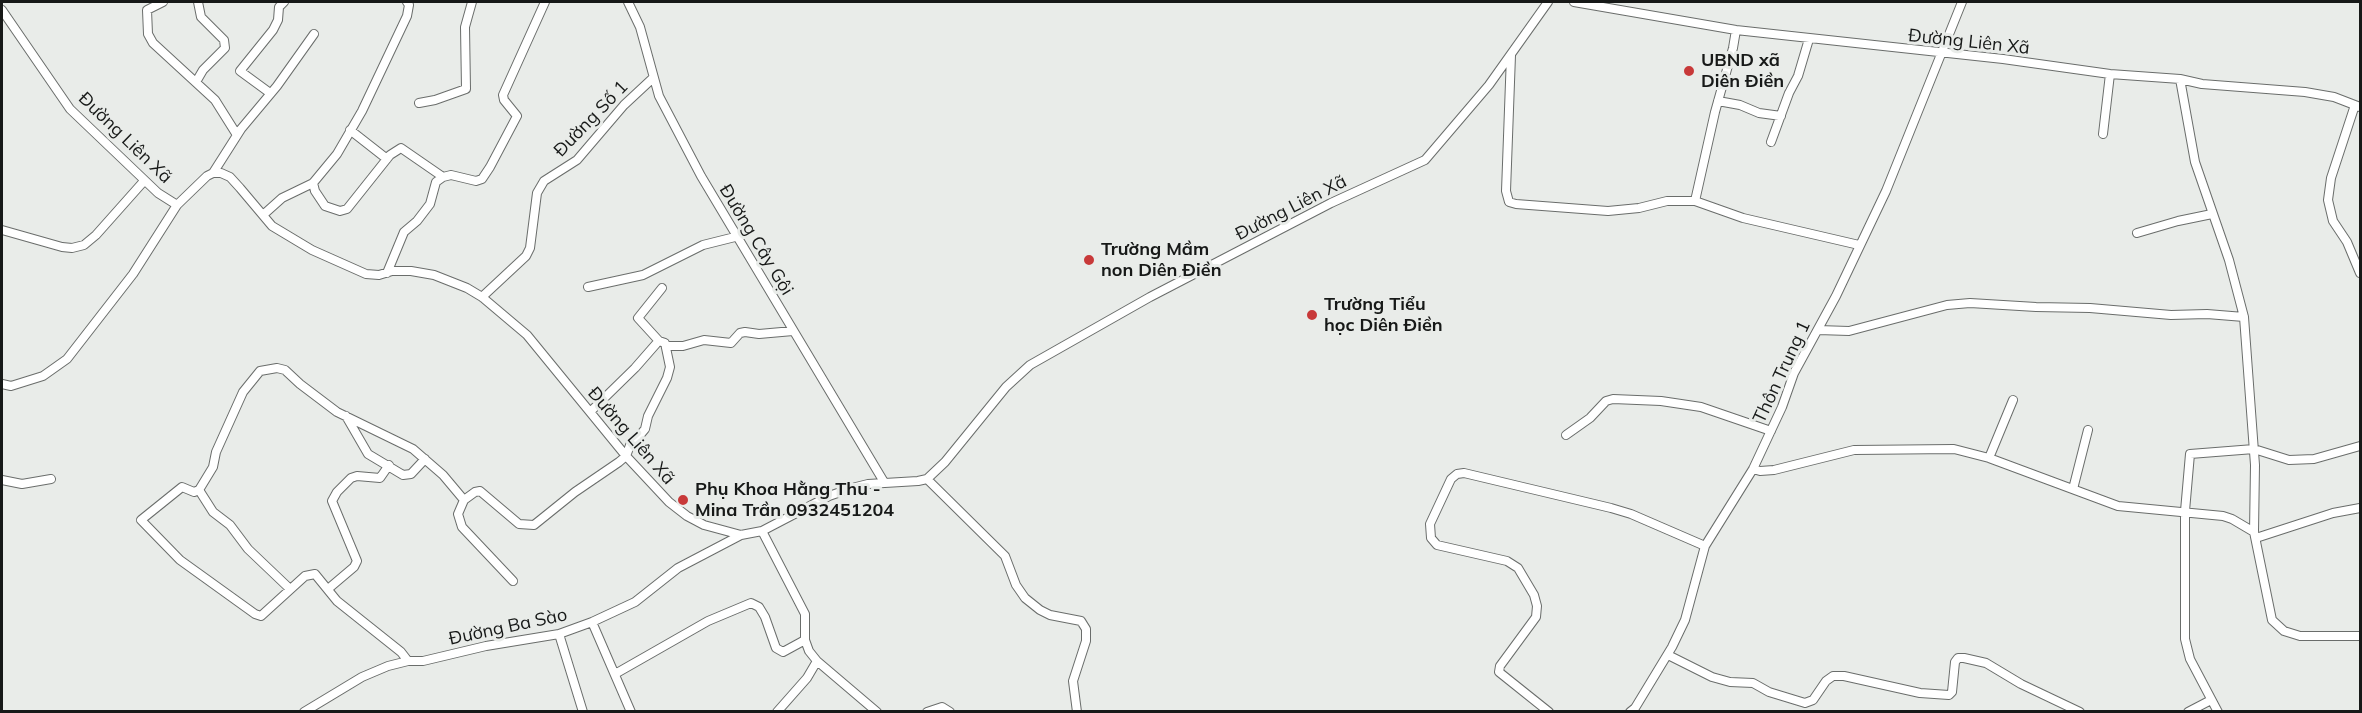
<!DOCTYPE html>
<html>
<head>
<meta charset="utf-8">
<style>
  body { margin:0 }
  #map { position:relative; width:2362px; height:713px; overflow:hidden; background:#e9ece9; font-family:Mulish,sans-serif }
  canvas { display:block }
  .frame { position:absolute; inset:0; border:3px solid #171918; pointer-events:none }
</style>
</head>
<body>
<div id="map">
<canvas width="2362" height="713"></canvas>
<div class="frame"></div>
</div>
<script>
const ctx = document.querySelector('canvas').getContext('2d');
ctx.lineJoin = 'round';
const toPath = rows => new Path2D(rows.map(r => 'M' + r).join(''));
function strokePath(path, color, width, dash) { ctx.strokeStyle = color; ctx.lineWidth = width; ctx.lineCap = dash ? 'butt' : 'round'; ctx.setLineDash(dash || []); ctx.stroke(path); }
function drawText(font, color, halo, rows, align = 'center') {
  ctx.font = font + ' Mulish,sans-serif'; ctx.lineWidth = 6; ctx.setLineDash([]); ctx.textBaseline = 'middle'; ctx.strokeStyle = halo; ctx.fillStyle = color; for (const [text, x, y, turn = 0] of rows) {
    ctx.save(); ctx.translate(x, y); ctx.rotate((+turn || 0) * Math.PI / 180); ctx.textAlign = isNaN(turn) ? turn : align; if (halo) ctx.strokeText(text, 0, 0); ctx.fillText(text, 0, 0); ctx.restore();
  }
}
const street = toPath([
  [163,2,147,10,148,34,153,43,215,100,237,135],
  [628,2,640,27,659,96,701,176,884,482],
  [1574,2,1736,30,2003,59,2110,74,2180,79,2202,84,2305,92,2334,97,2360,107],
  [2,10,70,109,158,193,177,205,207,176,213,173,221,173,230,177,240,188,272,226,312,250,366,274,379,275,392,271,411,271,434,275,467,288,482,297,527,335,626,456,669,502,687,516,704,525,741,535,762,531,829,496,852,488,868,484,918,481,927,479,945,462,1006,387,1030,365,1150,297,1331,203,1425,160,1489,85,1548,2],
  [1511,55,1506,191,1509,202,1516,204,1608,211,1639,208,1667,201,1695,201,1743,218,1859,245],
  [2180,79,2195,162,2229,260,2244,317,2255,465,2254,532,2272,620,2284,631,2300,636,2360,636],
  [196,82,203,70,225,48,224,40,201,17,198,2],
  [270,93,240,71,273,30,278,20,279,7,284,2],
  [1718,101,1740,105,1759,113,1781,116],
  [419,103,435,100,466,89,465,27,472,2],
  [2355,105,2331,178,2328,200,2333,221,2347,242,2360,273],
  [350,130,387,159],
  [2103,134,2110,74],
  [1771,142,1789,93,1798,76,1809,39],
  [213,173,241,129,277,86,314,34],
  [313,183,315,191,325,206,340,211,347,209,390,155,401,148,443,177],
  [1695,201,1715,112,1733,48,1736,30],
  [263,215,282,198,313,183,337,154,362,111,407,16,409,5,407,2],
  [2,230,62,247,72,248,84,245,96,235,144,181],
  [2137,233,2178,221,2212,214],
  [387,273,404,232,417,221,430,204,436,182,443,177,451,175,476,181,482,179,490,167,517,116,504,100,503,95,545,2],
  [588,287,643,275,703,245,735,237],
  [482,297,526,256,530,248,537,193,544,181,577,160,624,105,653,78],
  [1818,330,1849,331,1947,305,1970,303,2036,307,2090,308,2171,315,2207,314,2244,317],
  [659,341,638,318,662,288],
  [667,346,683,346,704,340,731,343,740,333,745,332,759,334,793,331],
  [2,384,11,386,43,376,67,359,133,274,177,205],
  [346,416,368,454,403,475,411,474,425,459],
  [1566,435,1590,418,1606,401,1613,399,1661,401,1701,407,1771,431],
  [1989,458,2013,400],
  [1753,469,1760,471,1774,470,1854,450,1954,449,1989,458,2118,506,2223,516,2232,519,2254,532],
  [927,479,1005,556,1016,585,1025,598,1040,610,1050,615,1081,621,1086,629,1086,641,1073,681,1077,712],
  [2,480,22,484,51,479],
  [2073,489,2088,430],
  [199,490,213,512,230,525,248,549,290,589],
  [762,531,805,614,805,640,809,651,817,661,877,712],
  [2256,538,2333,513,2360,508],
  [513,581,462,527,458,514,464,500,475,492,480,491,519,524,534,525,575,492,619,462,626,456,632,440,640,435,645,429,648,416,667,378,670,367,665,343,659,341,656,344,635,368,590,412],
  [328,589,354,567,357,561,332,501,337,492,351,478,357,476,380,478,389,465],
  [592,622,631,712],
  [559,634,583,712],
  [1668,655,1712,677,1730,682,1753,683,1769,692,1805,703,1813,700,1826,681,1833,676,1844,676,1920,693,1949,695,1952,692,1955,662,1958,658,1964,658,1986,663,2021,684,2080,712],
  [408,661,401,652,337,601,315,574,305,576,261,616,255,614,180,560,141,520,182,487,194,492,199,490,213,467,216,452,243,392,260,371,277,368,285,370,300,384,337,412,413,449,443,475,464,500],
  [615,674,708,621,751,603,759,607,765,617,776,648,783,652,805,640],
  [304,712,362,677,388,666,408,661,423,661,486,646,559,634,592,622,635,602,678,568,741,535],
  [777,712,807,678,817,661],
  [927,712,942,707,950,712],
  [1549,712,1499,672,1500,666,1536,617,1537,606,1534,595,1518,568,1507,561,1437,545,1431,538,1430,524,1451,479,1457,474,1464,473,1611,508,1631,514,1705,546],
  [1630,712,1635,708,1672,647,1685,620,1705,546,1753,469,1782,407,1794,373,1836,296,1886,191,1962,2],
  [2188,712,2211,700],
  [2218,712,2190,659,2185,639,2185,511,2190,454,2254,449,2289,460,2314,459,2360,446]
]);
strokePath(street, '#6a6d6b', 10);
strokePath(street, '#fff', 8);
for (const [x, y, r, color] of [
  [1689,71,6,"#c83939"],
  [1089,260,6,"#c83939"],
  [1312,315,6,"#c83939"],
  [683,500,6,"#c83939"]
]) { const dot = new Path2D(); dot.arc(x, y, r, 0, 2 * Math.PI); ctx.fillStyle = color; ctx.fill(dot); strokePath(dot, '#e9ece9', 2); }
drawText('18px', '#171918', '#e9ece9', [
  ["Đường Liên Xã",1969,42,6],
  ["Đường Số 1",591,119,-46],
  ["Đường Liên Xã",125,138,44],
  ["Đường Liên Xã",1291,208,-27],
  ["Đường Cây Gội",756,240,59],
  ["Thôn Trung 1",1782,372,-65],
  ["Đường Liên Xã",631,436,49],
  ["Đường Ba Sào",508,627,-12]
]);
drawText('bold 18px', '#171918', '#e9ece9', [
  ["UBND xã",1701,61],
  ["Diên Điền",1701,82],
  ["Trường Mầm",1101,250],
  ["non Diên Điền",1101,271],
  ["Trường Tiểu",1324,305],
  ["học Diên Điền",1324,326],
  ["Phụ Khoa Hằng Thu -",695,490],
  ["Mina Trần 0932451204",695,511]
], 'left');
</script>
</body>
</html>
